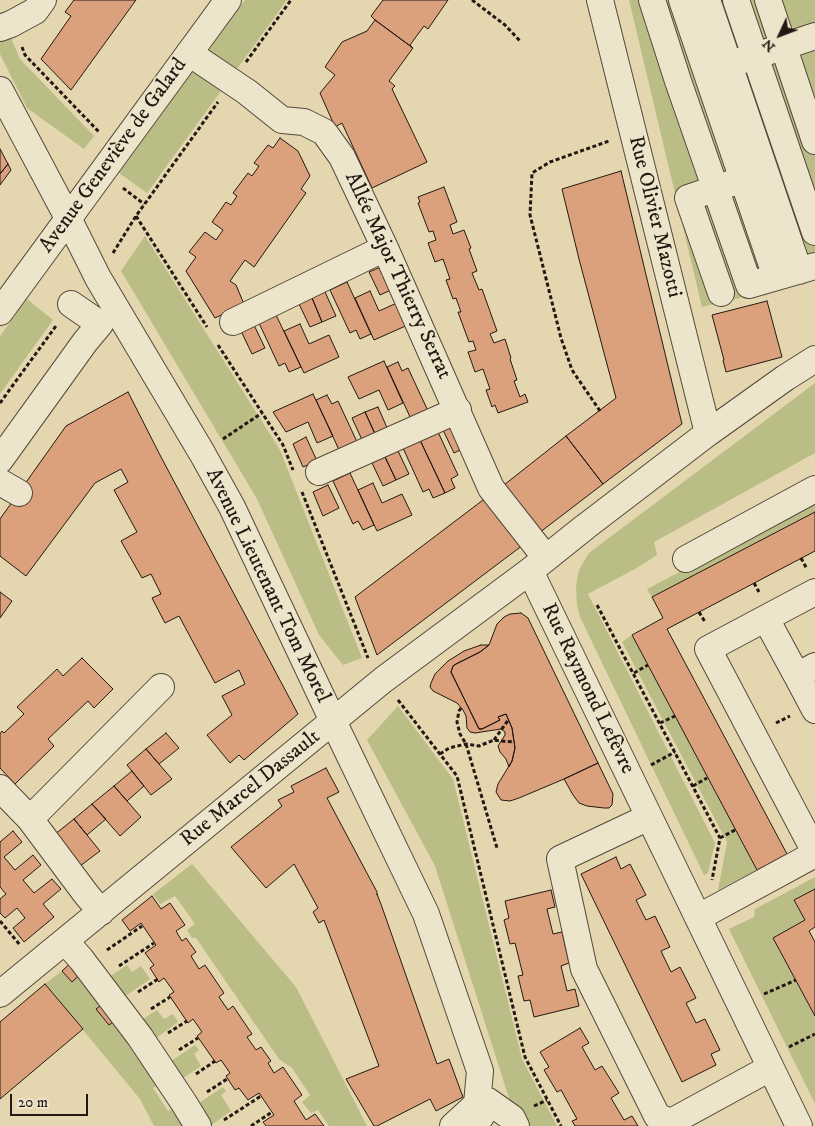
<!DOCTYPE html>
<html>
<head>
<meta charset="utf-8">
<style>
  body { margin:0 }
  #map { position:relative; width:815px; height:1126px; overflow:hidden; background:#e4d7af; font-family:"IM FELL DW Pica",serif }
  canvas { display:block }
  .north { position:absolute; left:755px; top:10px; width:50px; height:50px; -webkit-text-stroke:4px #ede5cb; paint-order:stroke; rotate:227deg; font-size:14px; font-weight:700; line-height:20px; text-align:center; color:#241813 }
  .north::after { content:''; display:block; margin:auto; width:18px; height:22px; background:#241813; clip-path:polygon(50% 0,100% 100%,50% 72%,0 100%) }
  .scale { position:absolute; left:10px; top:1094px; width:78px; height:22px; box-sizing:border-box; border:2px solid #241813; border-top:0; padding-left:6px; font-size:15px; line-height:18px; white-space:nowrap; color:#241813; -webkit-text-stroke:4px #ede5cb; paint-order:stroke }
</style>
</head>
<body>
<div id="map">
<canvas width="815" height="1126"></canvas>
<div class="north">N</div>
<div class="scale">20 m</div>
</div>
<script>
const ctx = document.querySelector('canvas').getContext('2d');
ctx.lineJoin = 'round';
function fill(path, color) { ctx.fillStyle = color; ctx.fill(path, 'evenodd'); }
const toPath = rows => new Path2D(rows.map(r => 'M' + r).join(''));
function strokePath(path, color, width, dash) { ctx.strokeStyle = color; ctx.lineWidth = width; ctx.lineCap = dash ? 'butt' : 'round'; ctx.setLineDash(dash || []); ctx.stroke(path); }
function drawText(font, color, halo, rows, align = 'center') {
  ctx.font = font + ' "IM FELL DW Pica",serif'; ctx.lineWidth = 4; ctx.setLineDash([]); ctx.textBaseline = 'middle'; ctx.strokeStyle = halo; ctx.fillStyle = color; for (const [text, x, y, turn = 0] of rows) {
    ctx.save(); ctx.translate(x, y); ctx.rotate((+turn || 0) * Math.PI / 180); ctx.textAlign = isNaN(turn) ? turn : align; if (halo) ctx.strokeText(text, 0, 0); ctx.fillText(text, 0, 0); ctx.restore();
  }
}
fill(toPath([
  [245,0,287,0,147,193,119,173],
  [629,0,815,0,815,280,702,307],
  [0,12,20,59,94,136,84,149,27,108,0,54],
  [145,236,280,450,362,658,343,665,319,635,257,499,121,271],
  [27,299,53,320,0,394,0,336],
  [815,383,815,453,654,542,657,555,635,569,588,594,715,843,708,873,704,875,580,617,577,606,576,588,578,574,580,568,589,553],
  [815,501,815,512,652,597,647,589],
  [632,635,757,870,718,890,727,842,622,642],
  [398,706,453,779,522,1059,557,1126,519,1126,515,1117,435,866,367,740],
  [192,864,296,987,367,1126,329,1126,318,1110,311,1113,302,1102,310,1095,292,1068,279,1059,196,938,192,938,187,930,195,924,175,896,160,904,153,894],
  [815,877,815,889,794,900,805,920,773,938,815,1016,815,1104,729,929,754,917,755,909],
  [127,965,132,972,141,966,150,979,121,999,106,979],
  [62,971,72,982,84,971,104,1003,96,1009,109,1025,117,1019,134,1042,129,1046,141,1062,162,1083,153,1088,168,1111,177,1106,189,1126,154,1126,140,1099,45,984],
  [157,1010,164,1019,173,1014,178,1022,152,1041,138,1022],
  [195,1045,199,1050,194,1054,201,1066,180,1080,168,1063],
  [223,1087,226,1091,221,1095,231,1111,210,1126,196,1105]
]), '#babd86');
const building = toPath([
  [74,0,136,0,71,90,41,59,71,16,65,12,74,0],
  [383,0,448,0,428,29,424,26,410,45,413,48,375,20,371,16,383,0],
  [375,20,413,48,389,81,395,86,392,89,427,162,372,188,342,123,335,127,320,93,335,75,325,67,342,42,367,31,375,20],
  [280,138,298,151,310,176,301,189,306,193,254,267,245,260,230,281,236,285,244,304,215,318,186,271,196,257,189,252,205,232,216,240,223,230,212,222,226,202,231,205,237,196,233,193,248,173,252,176,259,166,254,163,268,145,273,148,280,138],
  [0,149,8,164,0,174,0,149],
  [8,164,11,170,0,185,0,174,8,164],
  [621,171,682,424,603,484,566,436,616,398,579,259,562,189,621,171],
  [444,187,457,222,450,225,453,234,464,230,471,248,469,249,477,271,472,273,479,290,482,289,497,331,490,334,494,343,505,339,511,358,510,359,517,380,514,381,520,397,525,394,528,402,498,413,495,405,492,407,486,390,490,389,483,369,475,372,468,352,476,350,473,341,469,342,458,312,461,312,456,298,453,299,446,280,450,279,443,259,435,262,428,243,436,240,433,231,429,232,418,203,420,202,418,197,444,187],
  [383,266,393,289,380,295,369,272,383,266],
  [347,282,371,334,360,339,356,330,350,333,330,290,347,282],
  [370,291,379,311,399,302,410,324,374,340,355,298,370,291],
  [325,292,336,316,322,322,312,298,325,292],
  [312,298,322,322,310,327,299,304,312,298],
  [767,301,782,357,726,372,723,360,724,360,712,315,767,301],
  [276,315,301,367,289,372,285,363,279,366,259,323,276,315],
  [300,324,309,344,329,335,339,357,304,373,284,331,300,324],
  [254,325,265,348,252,354,241,331,254,325],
  [384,361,403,403,388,410,379,390,359,399,348,377,384,361],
  [398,362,402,371,408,368,428,411,411,419,387,367,398,362],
  [128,392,161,457,298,714,244,760,239,755,230,763,207,735,232,715,222,696,245,684,239,670,215,683,179,616,165,623,152,598,161,594,151,574,142,578,121,541,137,532,114,490,128,482,121,469,95,483,26,576,0,556,0,519,66,426,128,392],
  [313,394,333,436,317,443,308,422,286,432,273,412,313,394],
  [327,395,332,404,338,401,358,444,340,452,316,400,327,395],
  [378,407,388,430,376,436,365,412,378,407],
  [365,412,376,436,363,442,352,418,365,412],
  [456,424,466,447,454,453,443,430,456,424],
  [438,432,458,475,451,479,455,488,445,493,420,440,438,432],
  [566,436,603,484,539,533,504,485,566,436],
  [306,437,317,461,303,467,293,444,306,437],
  [420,440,445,493,433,498,429,489,423,492,403,448,420,440],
  [398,451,409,474,396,480,385,457,398,451],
  [385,457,396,480,383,486,372,463,385,457],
  [350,473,374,525,363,530,358,521,353,524,333,481,350,473],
  [373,483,382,503,402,494,412,515,377,531,358,490,373,483],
  [328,485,339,508,323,516,313,492,328,485],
  [487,497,523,545,377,655,355,597,487,497],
  [815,512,815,551,667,629,787,854,757,870,632,635,663,618,652,597,815,512],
  [0,592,12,601,0,618,0,592],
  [521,613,528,618,598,763,564,779,519,798,510,801,501,800,496,792,498,784,512,761,515,748,512,728,506,714,498,717,500,720,482,729,479,729,451,672,453,666,456,664,480,652,489,645,497,624,504,617,510,614,521,613],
  [481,645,489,645,480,652,456,664,453,666,451,672,479,729,482,729,500,720,498,717,506,714,512,728,515,748,512,761,509,767,506,759,500,752,498,746,505,735,505,732,501,729,475,733,470,732,467,728,466,716,463,710,457,703,433,691,430,687,431,683,435,674,448,661,464,651,481,645],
  [82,658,113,689,94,708,88,701,48,739,54,746,15,784,0,768,0,734,2,731,4,733,24,714,17,707,57,669,63,676,82,658],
  [166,733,179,748,159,764,146,749,166,733],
  [146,749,172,779,151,795,127,765,146,749],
  [598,763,613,794,612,805,609,808,604,808,587,806,579,803,573,795,564,779,598,763],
  [326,768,339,792,327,798,377,892,377,895,377,894,382,907,437,1064,449,1059,463,1097,436,1111,430,1099,377,1126,374,1126,346,1079,379,1066,324,920,319,923,313,912,318,908,294,864,266,888,231,847,282,806,278,800,294,792,291,786,326,768],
  [132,771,144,786,127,801,114,786,132,771],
  [114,786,141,817,120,836,92,804,114,786],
  [92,804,106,819,87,835,74,819,92,804],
  [74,819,100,851,80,866,54,835,74,819],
  [13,831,22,842,4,857,15,870,33,855,41,865,23,880,34,893,52,879,61,889,43,904,54,917,24,942,13,928,25,918,17,908,5,918,0,913,0,899,6,894,0,887,0,842,13,831],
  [616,857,621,869,630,864,646,895,636,900,646,920,655,916,670,947,661,951,671,972,680,967,696,998,686,1003,696,1023,705,1019,720,1050,711,1054,716,1065,682,1082,581,874,616,857],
  [815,889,815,927,809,931,815,942,815,1016,773,938,805,920,794,900,815,889],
  [551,890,555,907,547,909,553,934,562,932,569,963,561,966,567,991,575,989,579,1006,534,1017,530,1000,524,1001,518,976,523,975,515,943,510,944,504,920,509,918,505,901,551,890],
  [152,896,161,909,170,903,185,925,176,931,182,941,186,938,196,952,191,956,199,969,205,965,224,993,219,997,228,1010,233,1006,252,1034,247,1037,256,1050,261,1047,271,1061,268,1063,274,1073,283,1067,302,1095,294,1101,306,1120,315,1114,324,1126,266,1126,263,1122,274,1115,259,1093,248,1100,239,1088,235,1090,226,1076,230,1073,221,1060,216,1063,197,1036,202,1032,193,1019,188,1023,169,995,174,992,164,978,159,982,150,968,154,965,145,953,156,945,141,923,130,931,122,920,152,896],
  [74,960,84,971,72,982,62,971,74,960],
  [45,984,83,1029,0,1099,0,1022,45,984],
  [104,1003,117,1019,109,1025,96,1009,104,1003],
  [580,1028,589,1043,582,1047,595,1070,602,1066,619,1093,611,1098,624,1120,632,1116,638,1126,575,1126,572,1121,577,1119,561,1090,557,1092,544,1070,549,1067,540,1052,580,1028]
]);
fill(building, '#dba17d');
strokePath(building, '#241813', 1);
const minor = toPath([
  [600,0,708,433],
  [652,0,678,81,749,285,815,266],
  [682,0,776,277],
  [707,0,799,271],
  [736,0,815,232],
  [768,0,815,141],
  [0,28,11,24,35,11,43,0],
  [189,53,247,92,282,120,304,122,324,132,342,157,385,248,491,488,546,558],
  [740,61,815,36],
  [0,90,68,218,98,278,202,453,232,507,333,721,426,914,480,1071,477,1104,453,1126],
  [721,293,688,198,732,183],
  [0,312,228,0],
  [233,322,385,248],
  [0,460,85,342,100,324,71,304],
  [319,472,458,410],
  [0,482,19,493],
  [686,559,815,489],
  [530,571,799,1126],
  [815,592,708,649,815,852],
  [766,619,797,676],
  [815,666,797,676,815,710],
  [0,788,30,819,86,894,101,912],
  [649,817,560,859,584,969,657,1116,665,1120,673,1121,770,1068],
  [30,819,161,687],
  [699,917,815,854],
  [65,941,81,959,140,1037,184,1103,198,1126],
  [0,994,383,680,530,571,585,527,708,433,785,378,815,359],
  [476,1124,483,1113,488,1101,512,1118,516,1126]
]);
strokePath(minor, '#54483a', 28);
strokePath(toPath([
  [472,0,505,25,521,42],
  [22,47,25,55,100,133],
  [246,62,291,0],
  [123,188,144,204],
  [136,216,207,327],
  [113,253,136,216,218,102],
  [218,345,283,445,293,470],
  [0,403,56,326],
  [600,411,572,370,561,338,530,215,532,173,550,162,609,141],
  [223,439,262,413],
  [302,492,368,658],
  [801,558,807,569],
  [754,583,759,592],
  [597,605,720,838,712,880],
  [699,612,705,622],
  [634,673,648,665],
  [398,700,457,776,525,1057,561,1126],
  [461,708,459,711,457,722,460,734,466,744,497,848],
  [660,723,675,716],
  [776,723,790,716],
  [494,740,509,719],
  [440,754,449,748,466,744,479,746,494,740,500,741,514,742],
  [651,765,675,752],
  [693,786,707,778],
  [720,838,735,830],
  [0,921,20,945],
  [107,950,142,926],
  [119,966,154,943],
  [138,992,158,979],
  [764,994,796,980],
  [151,1009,170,997],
  [168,1033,187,1021],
  [789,1047,815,1034],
  [179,1050,198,1038],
  [196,1074,215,1061],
  [207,1092,227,1079],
  [534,1106,547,1100],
  [224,1120,261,1096],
  [251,1126,272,1112]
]), '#241813', 3, [4, 2.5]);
strokePath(minor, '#ede5cb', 26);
drawText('21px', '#241813', '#ede5cb', [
  ["Avenue Geneviève de Galard",114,156,-54],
  ["Rue Olivier Mazotti",654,217,76],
  ["Allée Major Thierry Serrat",397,276,65],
  ["Avenue Lieutenant Tom Morel",267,586,64],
  ["Rue Raymond Lefèvre",587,689,64],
  ["Rue Marcel Dassault",251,789,-39]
]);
</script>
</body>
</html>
